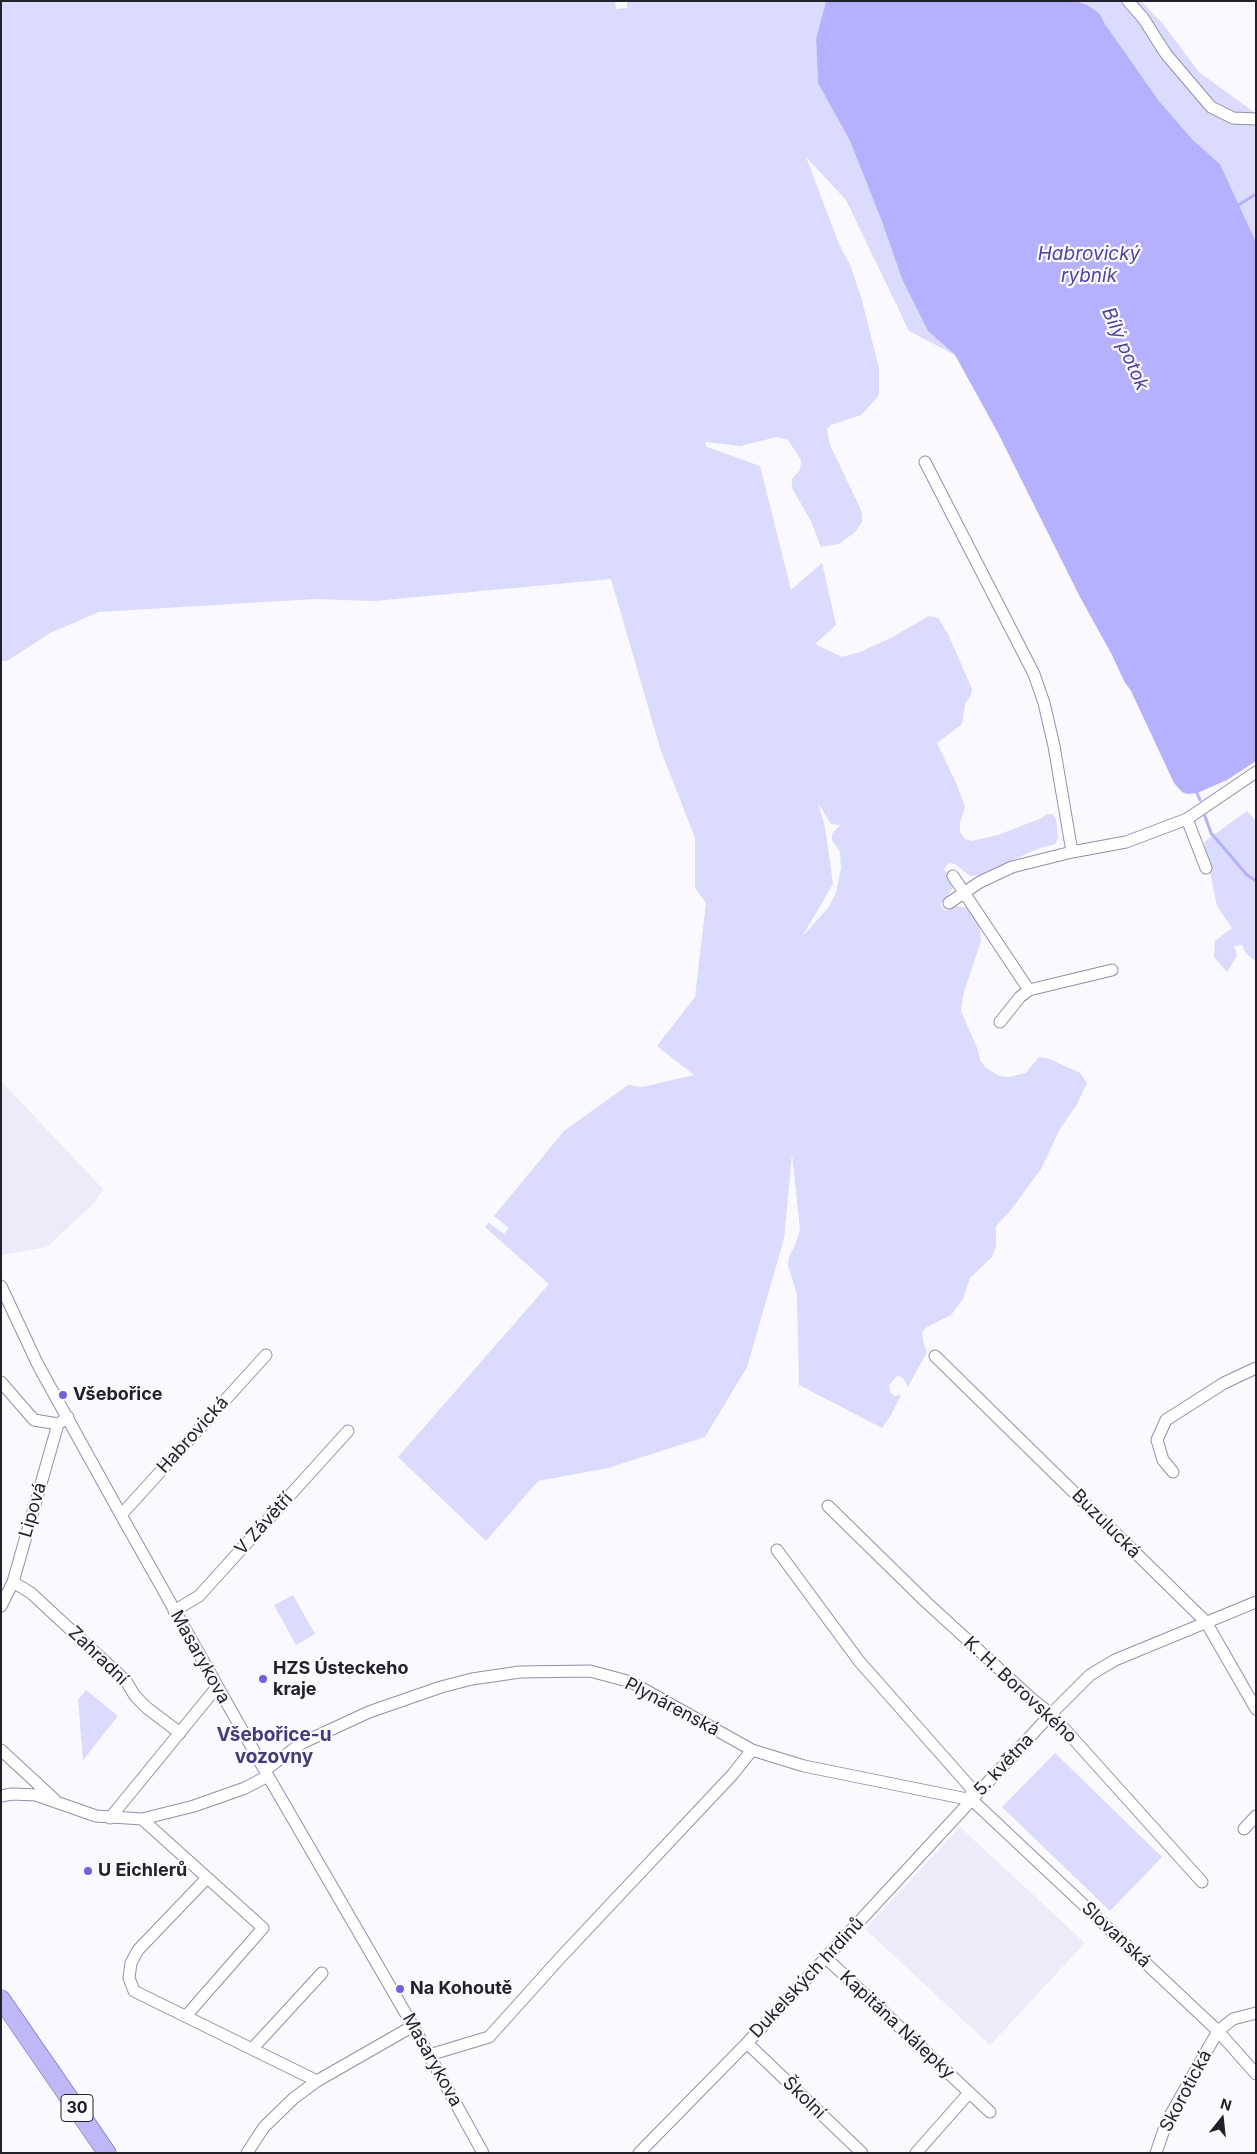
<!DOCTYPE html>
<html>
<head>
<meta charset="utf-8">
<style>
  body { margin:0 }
  #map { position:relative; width:1257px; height:2154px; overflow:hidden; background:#f9f9ff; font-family:Inter,sans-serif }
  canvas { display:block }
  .frame { position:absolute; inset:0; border:2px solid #21212c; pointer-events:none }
  .north { position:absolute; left:1197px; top:2094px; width:50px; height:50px; -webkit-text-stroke:4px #f9f9ff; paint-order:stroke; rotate:16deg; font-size:14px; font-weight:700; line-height:20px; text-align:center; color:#21212c }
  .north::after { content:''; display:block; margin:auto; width:18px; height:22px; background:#21212c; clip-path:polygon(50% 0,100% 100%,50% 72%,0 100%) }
</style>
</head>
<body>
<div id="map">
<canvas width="1257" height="2154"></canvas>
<div class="frame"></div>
<div class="north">N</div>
</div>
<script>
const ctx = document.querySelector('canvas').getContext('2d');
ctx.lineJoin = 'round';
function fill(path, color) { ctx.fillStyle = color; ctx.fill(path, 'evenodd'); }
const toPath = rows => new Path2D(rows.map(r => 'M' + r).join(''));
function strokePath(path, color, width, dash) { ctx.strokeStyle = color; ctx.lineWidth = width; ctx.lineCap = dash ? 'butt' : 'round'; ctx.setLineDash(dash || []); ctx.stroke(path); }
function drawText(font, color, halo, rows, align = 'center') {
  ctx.font = font + ' Inter,sans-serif'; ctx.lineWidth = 4.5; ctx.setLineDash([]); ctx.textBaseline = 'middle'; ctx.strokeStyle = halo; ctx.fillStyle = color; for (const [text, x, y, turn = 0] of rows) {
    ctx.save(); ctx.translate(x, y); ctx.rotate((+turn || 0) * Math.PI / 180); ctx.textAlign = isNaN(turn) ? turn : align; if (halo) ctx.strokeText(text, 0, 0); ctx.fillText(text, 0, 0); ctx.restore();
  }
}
fill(toPath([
  [1,1081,103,1189,94,1203,47,1247,1,1255],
  [960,1827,1085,1943,990,2045,865,1929]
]), '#ebebfa');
fill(toPath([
  [1,1,620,1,615,2,616,9,627,8,627,1,826,1,816,39,818,83,850,141,881,219,902,279,928,331,955,355,909,331,846,200,806,157,839,244,850,265,862,300,879,368,879,394,876,399,861,415,831,425,827,429,830,445,862,512,862,522,855,532,839,544,821,547,811,521,792,488,792,479,800,470,801,460,788,440,777,437,740,446,705,442,707,447,760,466,791,590,822,563,836,625,815,644,842,657,860,652,891,638,929,616,938,618,948,634,972,689,971,695,965,704,962,724,937,743,957,785,965,807,960,823,960,832,965,839,972,841,998,835,1042,818,1047,814,1052,814,1056,819,1058,838,1055,844,1037,849,980,875,970,876,955,864,949,863,944,869,951,879,952,889,947,898,940,904,945,911,956,906,968,908,972,912,980,929,981,941,963,995,961,1011,978,1050,980,1060,985,1067,999,1076,1009,1077,1026,1073,1039,1057,1047,1058,1080,1073,1087,1083,1077,1104,1060,1129,1041,1169,1010,1211,996,1226,996,1246,992,1257,970,1278,963,1299,951,1315,927,1327,922,1332,923,1342,927,1352,908,1387,904,1379,898,1375,889,1385,890,1392,894,1396,901,1395,891,1415,882,1428,799,1385,797,1294,788,1266,789,1257,796,1243,800,1229,792,1154,784,1239,747,1367,705,1437,608,1468,538,1481,486,1541,398,1457,549,1284,485,1227,489,1223,504,1234,509,1228,494,1216,564,1131,628,1085,642,1087,694,1075,657,1046,695,997,706,903,695,888,695,838,660,748,611,579,374,601,315,599,99,612,50,633,7,661,1,661],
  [818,803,831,824,840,825,832,834,832,840,840,852,841,868,836,893,828,908,802,937,833,884,825,827],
  [1076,1,1141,1,1163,24,1199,72,1255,113,1256,242,1220,164,1193,140,1159,101,1105,24,1100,14,1089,6],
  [1247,811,1256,821,1256,962,1246,953,1242,945,1234,946,1237,956,1227,972,1214,957,1215,941,1232,928,1217,906,1204,842],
  [293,1595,315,1634,296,1645,274,1605],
  [86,1690,118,1716,83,1760,78,1700],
  [1055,1753,1162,1857,1110,1911,1002,1807]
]), '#dbdaff');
fill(toPath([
  [826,1,1076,1,1089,6,1100,14,1105,24,1159,101,1193,140,1220,164,1256,242,1256,761,1227,780,1197,793,1187,794,1182,792,1174,783,1131,691,1124,681,1112,655,1080,597,998,433,955,355,928,331,902,279,881,219,850,141,818,83,816,39]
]), '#b5b1fe');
strokePath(toPath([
  [1237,206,1256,194],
  [1197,793,1200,800],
  [1205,816,1211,833,1247,875,1256,881]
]), '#b5b1fe', 3);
const street = toPath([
  [1128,1,1143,18,1166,54,1211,107,1233,118,1256,119],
  [925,462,1034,674,1044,703,1054,746,1072,852],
  [1206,868,1187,819,1256,772],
  [953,876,1029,990],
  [949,903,980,882,1012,867,1072,852,1126,842,1187,819],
  [1000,1022,1020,997,1029,990,1112,970],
  [1,1286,38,1365,121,1515,268,1776,413,2026,483,2153],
  [935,1356,1206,1622,1256,1709],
  [1,1382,34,1420,58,1424],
  [1173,1472,1163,1460,1157,1440,1166,1420,1224,1383,1256,1368],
  [828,1506,926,1602,1032,1699,1051,1714,1202,1882],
  [121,1515,266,1355],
  [777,1550,859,1661,971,1788,972,1800],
  [13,1582,31,1593,126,1681,135,1696,147,1708,180,1733],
  [1,1606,13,1582,58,1424,68,1417],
  [174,1611,199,1596,348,1431],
  [1,1750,54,1799],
  [265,1770,302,1743,369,1712,441,1687,472,1679,520,1672,590,1671,631,1682,752,1750,804,1766,972,1800],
  [1,1796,12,1794,36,1795,96,1816,142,1819,194,1806,245,1788,268,1776],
  [972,1800,1218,2031,1256,2074],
  [110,1818,217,1687],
  [142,1819,263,1928,186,2016],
  [1244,1829,1256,1816],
  [207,1878,138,1950,131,1963,129,1978,134,1991,317,2081],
  [826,1958,990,2112],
  [747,2043,862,2153],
  [253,2048,322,1973],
  [429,2055,489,2037,561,1957,733,1774,752,1750],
  [247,2153,264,2127,294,2098,317,2081,413,2026],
  [639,2153,747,2043,1051,1714,1090,1675,1115,1660,1256,1602],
  [916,2153,969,2093],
  [1156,2153,1167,2121,1218,2031,1233,2019,1256,2013]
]);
const primary = toPath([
  [1,1999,107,2153]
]);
strokePath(street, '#9190ac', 13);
strokePath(primary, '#6b65ab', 19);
strokePath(street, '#fff', 11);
strokePath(primary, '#beb8f6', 18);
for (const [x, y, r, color] of [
  [63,1395,5,"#7461dc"],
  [263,1679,5,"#7461dc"],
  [88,1871,5,"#7461dc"],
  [400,1989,5,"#7461dc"]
]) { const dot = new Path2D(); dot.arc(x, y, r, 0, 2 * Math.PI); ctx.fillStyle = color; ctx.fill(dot); strokePath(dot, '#f9f9ff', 2); }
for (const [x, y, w] of [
  [77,2108,32]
]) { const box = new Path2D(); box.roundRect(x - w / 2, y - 13.5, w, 27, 4); ctx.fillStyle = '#f9f9ff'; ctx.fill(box); strokePath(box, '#21212c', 1); }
drawText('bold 16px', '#21212c', null, [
  ["30",77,2108]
]);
drawText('bold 18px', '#21212c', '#f9f9ff', [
  ["Všebořice",73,1395],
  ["HZS Ústeckeho",273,1669],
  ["kraje",273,1690],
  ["U Eichlerů",98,1871],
  ["Na Kohoutě",410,1989]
], 'left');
drawText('18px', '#21212c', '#f9f9ff', [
  ["Habrovická",193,1435,-48],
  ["Lipová",33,1510,-74],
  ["V Závětří",264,1524,-48],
  ["Buzulucká",1106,1524,45],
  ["Zahradní",98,1656,44],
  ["Masarykova",200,1657,61],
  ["K. H. Borovského",1020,1690,43],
  ["Plynárenská",672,1707,28],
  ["5. května",1004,1765,-47],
  ["Slovanská",1116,1935,43],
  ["Dukelských hrdinů",807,1978,-47],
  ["Kapitána Nálepky",897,2025,43],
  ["Masarykova",432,2060,61],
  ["Skorotická",1186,2091,-62],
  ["Školní",804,2098,44]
]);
drawText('italic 19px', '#50439b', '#f9f9ff', [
  ["Habrovický",1089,254],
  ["rybník",1089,276],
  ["Bílý potok",1125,349,66]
]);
drawText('bold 19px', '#433c79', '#f9f9ff', [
  ["Všebořice-u",274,1735],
  ["vozovny",274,1757]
]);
</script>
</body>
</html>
